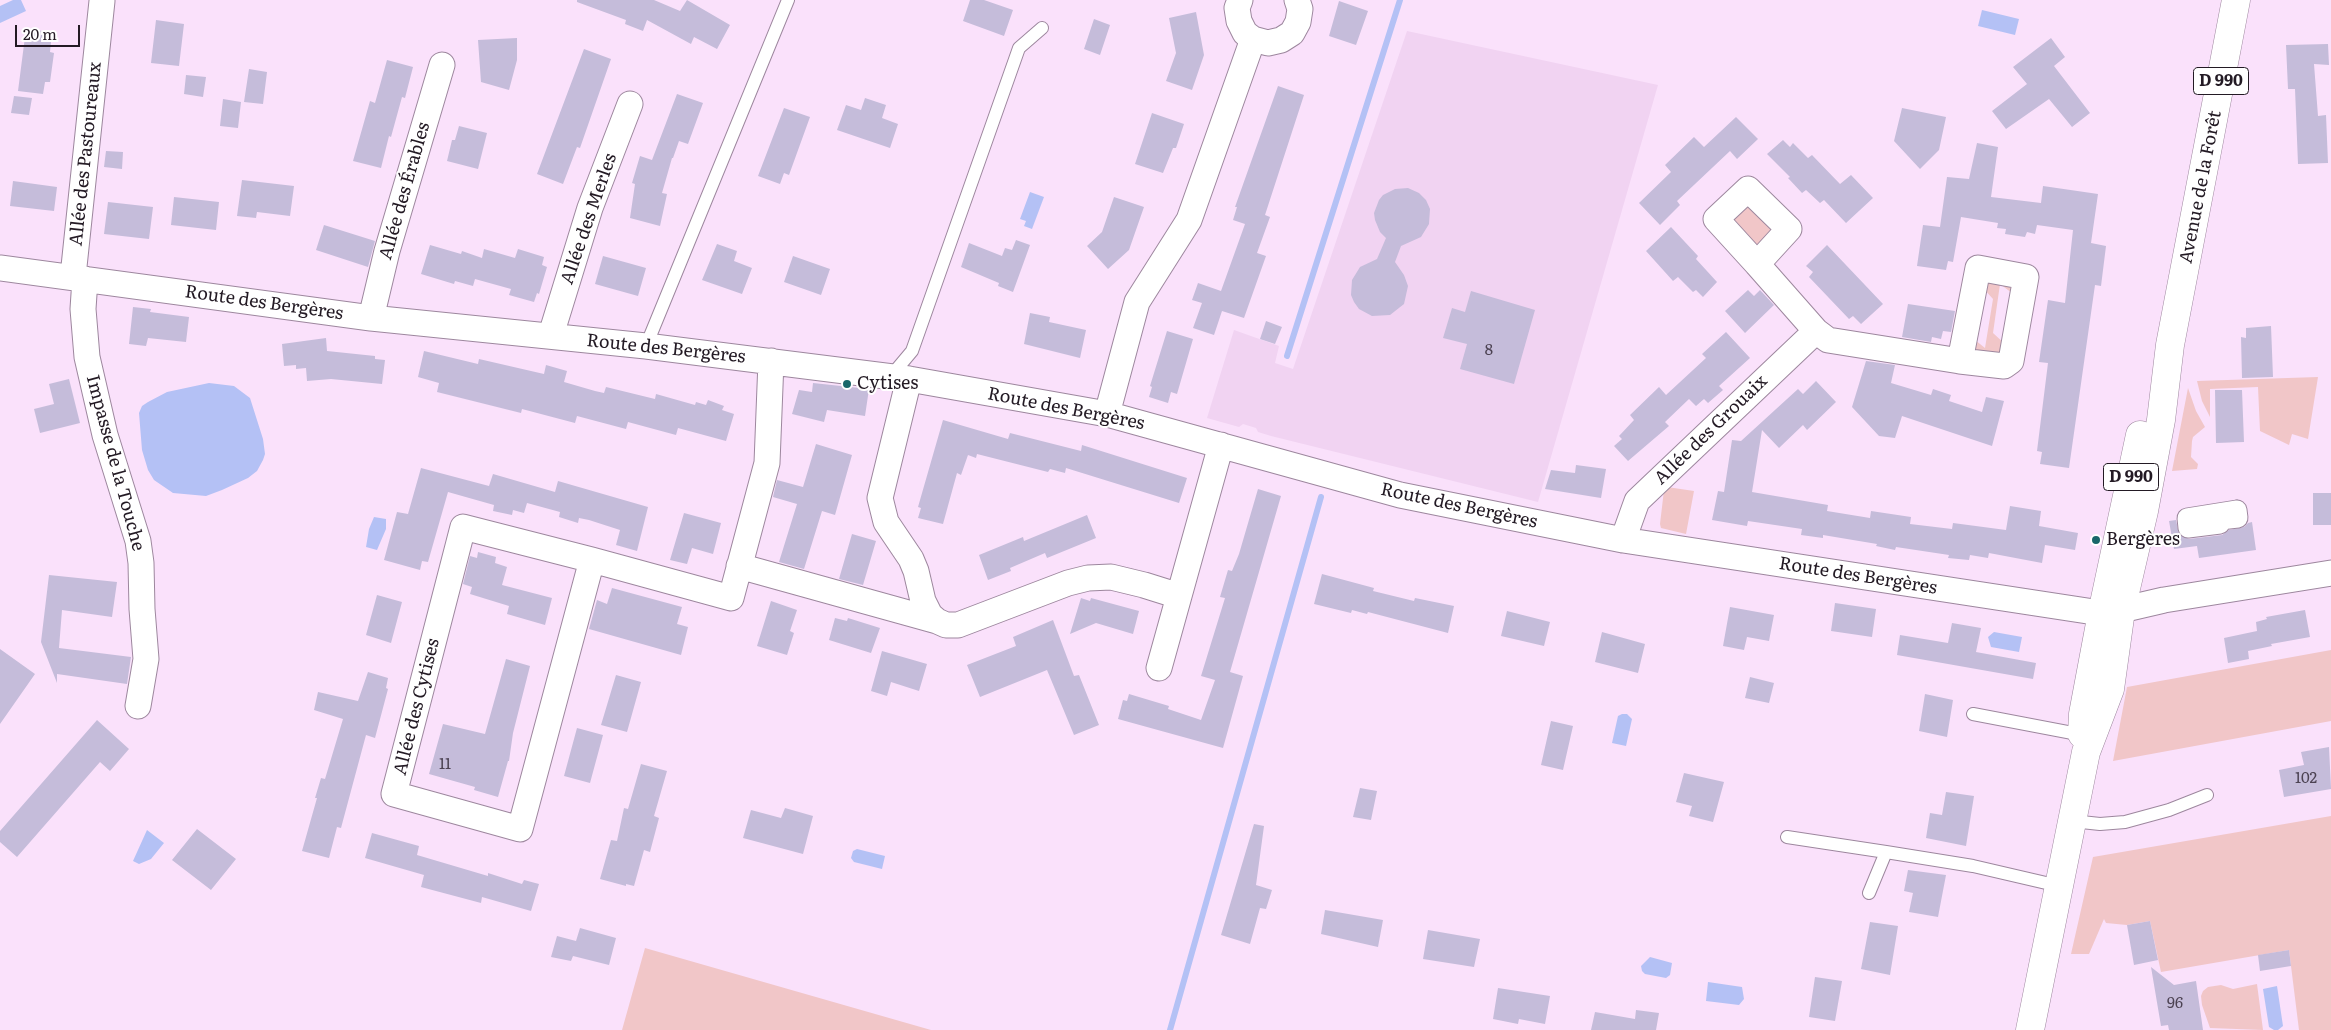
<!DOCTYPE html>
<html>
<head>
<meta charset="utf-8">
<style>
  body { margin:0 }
  #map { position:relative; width:2331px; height:1030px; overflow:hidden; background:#fae1fb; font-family:Literata,serif }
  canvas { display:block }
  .scale { position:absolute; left:15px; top:25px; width:65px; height:22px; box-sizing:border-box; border:2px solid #231a24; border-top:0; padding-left:6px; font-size:15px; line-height:18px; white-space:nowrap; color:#231a24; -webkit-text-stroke:4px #fff; paint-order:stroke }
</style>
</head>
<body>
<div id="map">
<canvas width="2331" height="1030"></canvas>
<div class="scale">20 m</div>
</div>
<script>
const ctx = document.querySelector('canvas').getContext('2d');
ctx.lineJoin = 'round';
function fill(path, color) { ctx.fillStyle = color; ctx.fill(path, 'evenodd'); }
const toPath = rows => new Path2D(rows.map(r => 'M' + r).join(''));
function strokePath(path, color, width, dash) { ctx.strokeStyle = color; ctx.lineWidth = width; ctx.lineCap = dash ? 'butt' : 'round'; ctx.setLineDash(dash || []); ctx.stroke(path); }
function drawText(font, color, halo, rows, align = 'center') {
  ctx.font = font + ' Literata,serif'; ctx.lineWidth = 4; ctx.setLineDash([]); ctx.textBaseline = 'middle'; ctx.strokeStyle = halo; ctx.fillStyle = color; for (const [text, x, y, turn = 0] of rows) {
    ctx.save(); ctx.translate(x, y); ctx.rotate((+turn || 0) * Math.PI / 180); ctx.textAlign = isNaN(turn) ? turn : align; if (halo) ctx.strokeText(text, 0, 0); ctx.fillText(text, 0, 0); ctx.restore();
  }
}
fill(toPath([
  [1407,31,1658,85,1538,502,1271,436,1258,432,1256,428,1243,424,1239,427,1207,418,1234,330,1279,346,1275,363,1293,369]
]), '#f1d3f2');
fill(toPath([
  [1744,202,1775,227,1758,246,1753,248,1729,216],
  [1987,281,2009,284,2013,288,2012,293,2000,284,1993,333,2005,344,1999,359,1973,350,1975,340,1985,348,1993,299,1983,288],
  [2318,377,2308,439,2292,434,2289,445,2260,431,2258,387,2210,389,2210,417,2202,401,2197,381],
  [2188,388,2196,411,2205,427,2193,437,2192,441,2191,457,2198,464,2197,469,2172,471],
  [1667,487,1694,491,1686,534,1661,528,1660,524,1664,490],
  [2331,650,2331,721,2113,761,2127,687],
  [2331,816,2331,1030,2299,1030,2289,950,2161,972,2150,921,2127,925,2106,923,2104,919,2089,954,2071,954,2093,857],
  [645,948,931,1030,622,1030],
  [2257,984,2263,1030,2210,1028,2202,1005,2201,996,2203,991,2208,987,2221,985,2233,989]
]), '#f1c6c8');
fill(toPath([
  [13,0,21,0,26,11,0,23,0,6],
  [1982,10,2019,19,2015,35,1978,26],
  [1030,192,1044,197,1032,229,1024,226,1026,221,1020,219],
  [209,383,234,386,250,398,263,439,265,454,263,460,257,471,248,478,222,490,206,496,173,493,154,480,148,470,142,450,139,413,142,406,148,402,167,392],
  [374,517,386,519,386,529,377,550,366,547,369,529],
  [1994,632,2022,637,2019,652,1991,647,1988,637],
  [1622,714,1627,714,1632,719,1626,746,1612,743,1618,716],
  [147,830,164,843,151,859,139,864,133,861],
  [857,849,885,856,882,869,854,862,851,858,853,851],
  [1650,957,1672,963,1670,975,1666,978,1645,974,1642,971,1641,966],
  [1708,982,1742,987,1744,999,1739,1005,1706,1001],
  [2277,986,2283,1026,2278,1030,2274,1030,2269,1027,2263,989]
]), '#b4c1f5');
strokePath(toPath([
  [1287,356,1400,0],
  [1170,1030,1321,497]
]), '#b4c1f5', 6);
fill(toPath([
  [577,0,654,0,680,11,687,0,730,25,717,49,694,37,691,44,647,20,643,31,625,24,626,20,577,2],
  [970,0,984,0,1013,10,1004,36,963,21],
  [1339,1,1368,11,1356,45,1329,36],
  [1196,12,1204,55,1192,90,1166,81,1176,53,1169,18],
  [1094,19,1110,25,1100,55,1084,49],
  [156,20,184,24,179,66,151,63],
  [26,29,52,32,50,52,54,53,50,82,45,82,43,94,18,91],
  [517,38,517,60,509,90,481,82,478,40],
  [2051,38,2065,57,2054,66,2090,113,2072,127,2049,99,2006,129,1992,111,2027,84,2013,67],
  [2328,44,2329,65,2314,64,2318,116,2326,115,2328,163,2298,164,2295,89,2288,89,2286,45],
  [584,49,611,59,580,148,577,147,563,184,537,174],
  [387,60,413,67,405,98,402,97,391,137,389,136,381,168,353,161,370,101,375,103],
  [249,69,267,72,263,104,244,102],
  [186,75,206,77,203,97,184,94],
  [1278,86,1304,95,1265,215,1270,217,1257,253,1266,256,1244,318,1222,311,1214,335,1193,328,1202,303,1192,300,1198,283,1221,291,1245,224,1233,220,1237,207,1235,207],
  [677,94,703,103,688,144,679,141,673,158,672,158,662,193,667,194,660,226,630,218,635,184,632,183,640,156,652,160],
  [14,96,32,98,29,115,11,113],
  [865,98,886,105,882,118,898,124,890,148,837,130,846,105,861,110],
  [223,99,241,102,238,128,220,126],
  [784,108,810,117,789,175,784,173,780,184,758,176],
  [1902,108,1946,117,1939,150,1920,169,1894,141],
  [1152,113,1184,124,1176,148,1173,148,1163,173,1135,164],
  [1736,117,1758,139,1737,159,1730,151,1677,201,1680,205,1660,225,1639,203,1671,172,1665,165,1694,137,1704,147],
  [459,126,487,133,478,169,447,161,452,140,455,140],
  [1783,140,1790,147,1793,143,1808,158,1812,155,1840,184,1851,175,1873,198,1846,223,1824,200,1820,203,1806,190,1802,193,1788,178,1790,177,1767,154],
  [1977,143,1998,147,1991,197,2041,203,2043,186,2098,194,2091,243,2106,246,2101,286,2095,285,2069,468,2040,464,2042,452,2037,451,2048,363,2039,362,2048,300,2065,303,2073,230,2037,225,2035,234,2027,232,2025,237,2005,234,2006,229,1997,228,1998,223,1961,217,1953,262,1948,261,1946,270,1917,266,1923,225,1940,227,1947,177,1969,179],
  [106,151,123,152,122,169,104,167],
  [242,180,294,186,290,216,257,212,256,218,237,216],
  [13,181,57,187,54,211,10,206],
  [1408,188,1419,193,1426,200,1430,209,1429,224,1421,237,1401,246,1395,262,1404,275,1408,286,1404,304,1390,315,1372,316,1359,309,1354,302,1351,295,1352,280,1360,267,1377,259,1386,238,1380,232,1375,220,1374,213,1379,200,1383,195,1395,189],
  [174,197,219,202,216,230,171,225],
  [1114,197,1144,207,1129,250,1108,269,1087,246,1102,232],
  [108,202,153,207,149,239,104,234],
  [324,225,375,241,368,267,316,250],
  [1671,227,1698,256,1696,259,1717,282,1703,297,1696,290,1693,292,1678,277,1673,281,1646,251],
  [1016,240,1030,245,1013,292,998,286,999,283,961,267,969,243,1002,256,1005,248,1012,250],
  [717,244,737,251,734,261,752,268,742,294,702,280],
  [430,245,461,254,462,251,482,258,484,249,515,258,518,249,544,257,542,265,547,267,539,294,537,293,534,302,509,295,511,289,475,279,473,286,455,281,454,284,421,274],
  [1827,245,1883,304,1861,324,1853,316,1849,319,1809,277,1813,272,1806,266],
  [603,256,646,268,638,296,595,284],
  [793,256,830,269,821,295,784,282],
  [1748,290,1754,296,1760,290,1774,305,1745,333,1725,311],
  [1471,291,1535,310,1514,384,1460,369,1467,344,1443,338,1452,308,1465,312],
  [1908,304,1955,311,1951,332,1943,331,1941,339,1932,337,1931,342,1902,337],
  [133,307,151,309,150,312,189,317,186,342,148,338,146,346,129,344],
  [1030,313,1050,317,1049,322,1086,330,1080,358,1024,344],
  [1266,321,1282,327,1275,344,1260,339],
  [2271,326,2273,377,2242,378,2241,337,2246,338,2246,328],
  [1167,331,1193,339,1177,394,1171,392,1168,403,1149,397,1152,387,1150,386],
  [1726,332,1750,358,1719,386,1723,390,1708,403,1704,399,1696,406,1689,399,1665,422,1669,426,1628,461,1614,446,1622,439,1619,436,1634,420,1630,415,1659,387,1666,395,1706,358,1702,354],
  [326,338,327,351,375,356,375,359,385,360,382,384,331,379,307,381,306,368,296,369,296,365,284,366,282,344],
  [424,351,478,364,479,359,544,374,546,365,567,371,564,382,595,391,604,393,606,387,655,399,656,394,695,405,696,402,706,405,708,400,724,406,722,410,734,414,726,441,678,428,676,435,628,422,626,429,577,416,575,423,522,409,521,413,437,392,439,383,418,377],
  [1866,361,1895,365,1891,383,1931,395,1933,389,1951,395,1949,401,1982,412,1986,397,2004,401,1992,446,1902,416,1895,438,1879,436,1852,407],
  [69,379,80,423,40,433,34,409,54,404,49,384],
  [1816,381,1836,402,1807,430,1803,425,1779,448,1762,430,1752,492,1828,505,1827,511,1870,518,1871,511,1911,517,1910,524,1952,529,1953,523,2006,530,2010,506,2041,511,2039,526,2078,533,2075,550,2045,545,2042,563,1989,553,1988,558,1970,555,1969,560,1948,558,1949,555,1896,547,1895,550,1876,546,1877,544,1823,535,1823,538,1801,535,1802,529,1748,521,1747,526,1712,520,1718,491,1724,492,1732,440,1741,441,1798,389,1803,394],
  [813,383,869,389,865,416,827,410,824,422,792,414,799,390,812,392],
  [2215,390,2242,390,2244,442,2216,443],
  [943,420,1008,439,1010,433,1081,451,1082,445,1187,478,1179,503,1066,468,1065,473,1050,469,1048,472,977,454,976,458,968,455,961,475,957,473,943,524,918,518,921,508,918,507],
  [816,444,852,455,835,515,822,511,804,569,779,562,797,504,773,497,777,480,803,487],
  [1576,465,1606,469,1601,498,1545,489,1551,470,1575,473],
  [421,468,489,486,493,474,555,492,558,481,648,507,637,551,616,545,620,530,589,520,579,518,578,523,559,517,560,512,527,503,524,513,513,510,512,515,493,511,494,505,448,492,428,562,422,561,420,570,384,560,397,512,408,514],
  [1258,489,1281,496,1230,672,1243,676,1223,748,1118,719,1123,700,1127,701,1129,694,1169,706,1168,709,1201,720,1215,680,1201,676,1225,598,1220,597,1228,570,1232,571,1239,554],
  [2313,493,2331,493,2331,525,2313,525],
  [684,513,721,523,713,554,692,548,687,564,670,560],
  [1087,515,1096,538,1047,558,1045,553,1010,568,1011,571,988,580,979,555,1023,537,1024,541],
  [2176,520,2179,534,2189,539,2222,535,2229,530,2244,527,2248,523,2252,522,2256,550,2199,558,2197,546,2174,549,2169,521],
  [852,534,876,541,863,585,839,579],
  [478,552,496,557,495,563,507,567,502,585,552,598,545,625,507,614,509,606,470,594,472,587,463,584,470,556,477,558],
  [1322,574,1374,588,1373,591,1414,601,1415,598,1454,606,1448,633,1368,612,1367,614,1352,610,1351,613,1314,604],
  [49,575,117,582,112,617,62,610,59,648,131,657,127,684,57,674,57,683,41,642],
  [612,588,682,607,677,624,688,627,681,655,589,629,597,600,607,604],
  [377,595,402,602,391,643,366,635],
  [1081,598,1090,601,1091,598,1139,611,1133,634,1096,623,1070,634],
  [771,601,797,610,790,631,794,633,787,655,757,646],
  [1835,603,1876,609,1872,637,1831,631],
  [1730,607,1774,615,1769,641,1747,637,1744,650,1723,646],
  [2305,610,2310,637,2271,644,2272,646,2248,651,2249,659,2228,663,2224,638,2257,631,2256,622,2267,619,2266,617],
  [1507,611,1550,622,1544,646,1501,636],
  [835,618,847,621,848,618,880,628,871,653,829,640],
  [1053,620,1074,676,1079,675,1099,725,1074,735,1047,670,980,697,967,665,1016,646,1013,637],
  [1952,623,1981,628,1976,652,2036,663,2033,679,1897,655,1900,635,1948,643],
  [1602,632,1645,644,1638,673,1595,662],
  [0,649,35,674,0,724],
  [882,651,927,664,919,691,891,682,887,696,871,691],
  [506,659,530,666,513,733,509,761,508,761,498,797,474,790,475,787,429,774,443,724,485,734],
  [368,672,388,678,386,688,388,689,375,738,366,735,341,828,337,827,329,858,302,851,317,798,315,798,321,778,325,779,343,719,314,710,318,692,358,701],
  [616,675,641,682,627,732,601,725],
  [1750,677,1774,683,1769,703,1745,698],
  [1925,694,1953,700,1947,737,1919,731],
  [97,720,129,749,110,771,100,762,17,857,0,842,0,831],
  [1551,721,1573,726,1563,770,1541,765],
  [577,728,603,735,590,783,564,776],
  [2329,747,2331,789,2284,797,2279,770,2304,765,2301,752],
  [641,764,667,771,654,816,659,818,650,852,644,850,634,886,626,884,626,886,600,879,611,840,617,841,624,808,628,809],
  [1684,773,1724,782,1713,822,1689,816,1692,806,1676,802],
  [1360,788,1377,791,1371,820,1353,817],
  [1946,792,1974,796,1966,846,1926,838,1930,813,1942,815],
  [785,808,813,816,803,854,743,838,751,810,781,818],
  [1254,824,1264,826,1256,885,1272,890,1266,909,1260,908,1250,944,1221,935],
  [197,829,236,859,211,890,172,860],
  [372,833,419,846,417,855,488,876,488,873,522,884,524,880,539,884,531,911,482,897,481,903,421,887,424,875,365,858],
  [1908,870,1946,875,1938,917,1909,912,1913,893,1904,891],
  [1325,910,1383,920,1378,947,1321,934],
  [2150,921,2158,960,2134,965,2127,925],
  [1870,922,1898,926,1890,975,1861,969],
  [580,928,616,938,609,965,573,956,571,961,551,957,557,936,576,941],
  [1428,930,1480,939,1474,967,1423,959],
  [2289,950,2291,966,2260,971,2258,955],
  [2151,967,2174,985,2196,981,2203,1030,2169,1030,2168,1025,2161,1026],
  [1815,977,1842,981,1835,1021,1809,1017],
  [1498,988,1550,996,1545,1024,1519,1019,1518,1024,1493,1019],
  [1636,1010,1659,1013,1656,1030,1591,1030,1595,1012,1635,1019]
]), '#c5bcda');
const service = toPath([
  [646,346,788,0],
  [891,376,912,351,1019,48,1042,28],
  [1973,714,2083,735],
  [2072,821,2100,824,2125,822,2169,810,2207,795],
  [1787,837,1886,852],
  [1869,893,1886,852,1973,866,2059,886]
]);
const pedestrian = toPath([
  [2237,510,2238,518,2220,520,2220,524,2188,528,2187,518,2237,510]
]);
const minor = toPath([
  [1240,0,1237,8,1239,21,1245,33,1253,39,1268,43,1281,40,1292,33,1298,22,1300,9,1297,0],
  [1757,264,1716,219,1748,189,1789,229,1757,264,1816,331],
  [0,268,371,318,646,346,909,379,1107,414,1400,495,1623,540,2094,612,2121,610,2164,600,2331,573],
  [73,276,102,1],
  [85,279,83,309,87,357,105,435,138,541,141,563,142,609,146,659,138,706],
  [371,318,387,251,442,65],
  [553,336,554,325,590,208,630,104],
  [909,379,880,498,886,522,911,559,916,571,923,601,930,615,937,621,946,625,958,625,1068,583,1088,578,1111,577,1144,585,1179,596],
  [1107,414,1137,302,1189,220,1253,39],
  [1623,540,1637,501,1816,331,1828,340,1960,361,1978,268,2026,277,2011,361,2004,366,1960,361],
  [592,560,520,829,394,794,463,527,592,560,731,598,767,463,771,361],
  [739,566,937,621],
  [1159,668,1221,445]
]);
const primary = toPath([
  [2082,734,2083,714,2102,613,2140,435],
  [2030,1030,2086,752,2110,689,2121,610,2144,511,2161,420,2170,345,2236,0]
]);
strokePath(service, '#9d879e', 14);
strokePath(pedestrian, '#9d879e', 21);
strokePath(minor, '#9d879e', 27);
strokePath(primary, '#9d879e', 29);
strokePath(service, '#fff', 12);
strokePath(pedestrian, '#fff', 19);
strokePath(minor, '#fff', 25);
strokePath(primary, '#fff', 28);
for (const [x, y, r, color] of [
  [847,384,5,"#19676a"],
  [2096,540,5,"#19676a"]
]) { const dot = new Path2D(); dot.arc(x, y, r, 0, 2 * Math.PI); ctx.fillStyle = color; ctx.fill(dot); strokePath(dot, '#fff', 2); }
drawText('15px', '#4c4252', null, [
  ["8",1489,351],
  ["11",445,765],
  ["102",2306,779],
  ["96",2175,1004]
]);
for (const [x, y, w] of [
  [2221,81,55],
  [2131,477,55]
]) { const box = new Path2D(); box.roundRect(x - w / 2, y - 13.5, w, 27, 4); ctx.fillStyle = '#fff'; ctx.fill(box); strokePath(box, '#231a24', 1); }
drawText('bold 16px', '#231a24', null, [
  ["D 990",2221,81],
  ["D 990",2131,477]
]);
drawText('18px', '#231a24', '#fff', [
  ["Allée des Pastoureaux",86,154,-84],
  ["Avenue de la Forêt",2201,187,-79],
  ["Allée des Érables",405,191,-74],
  ["Allée des Merles",589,219,-71],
  ["Route des Bergères",264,303,8],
  ["Route des Bergères",666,349,6],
  ["Route des Bergères",1066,409,11],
  ["Allée des Grouaix",1711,430,-44],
  ["Impasse de la Touche",115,463,75],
  ["Route des Bergères",1459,506,12],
  ["Route des Bergères",1858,576,9],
  ["Allée des Cytises",417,707,-76]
]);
drawText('18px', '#231a24', '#fff', [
  ["Cytises",857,384],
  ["Bergères",2106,540]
], 'left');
</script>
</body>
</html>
